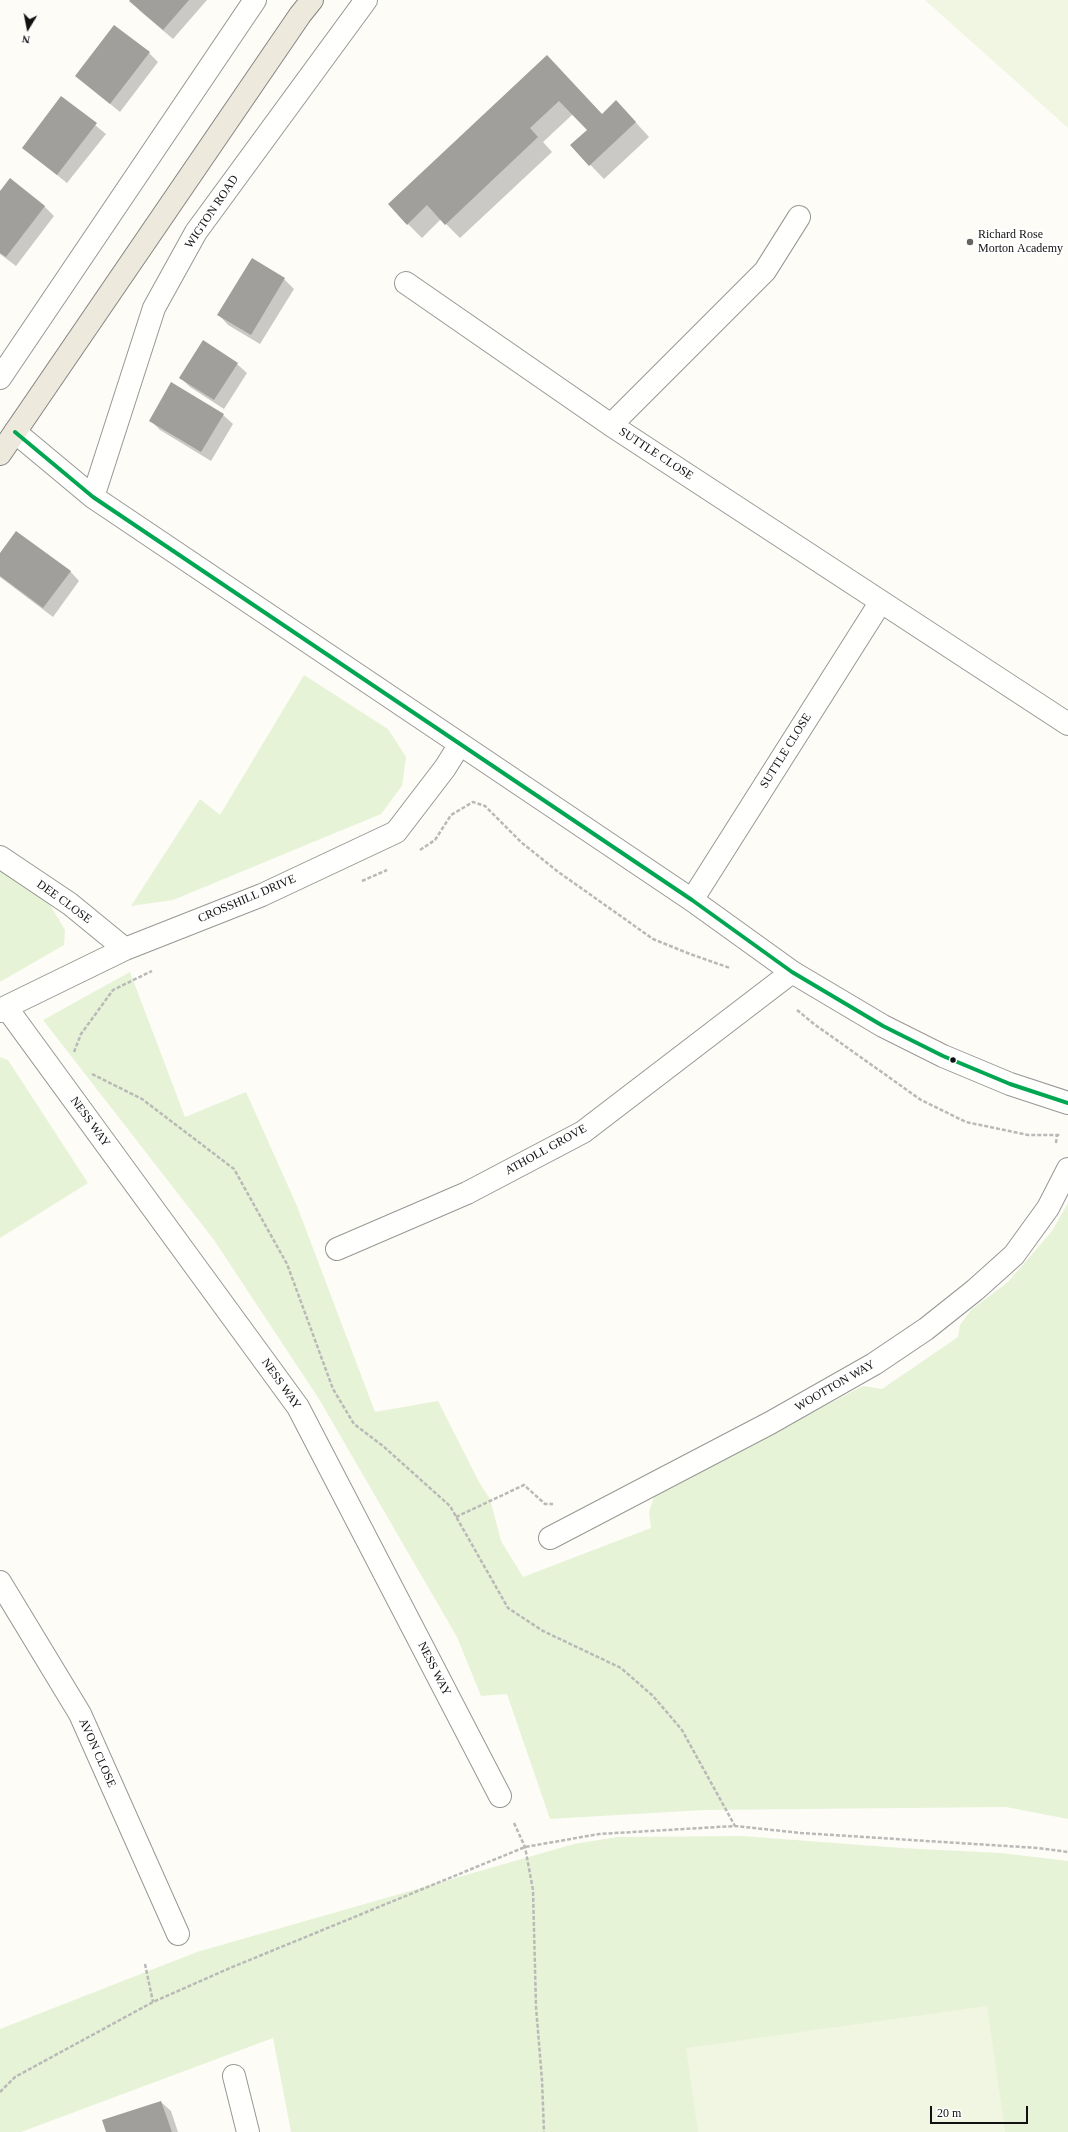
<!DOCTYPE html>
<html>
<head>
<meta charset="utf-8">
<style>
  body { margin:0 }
  #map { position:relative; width:1068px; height:2132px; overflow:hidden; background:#fdfcf7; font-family:Georgia,serif }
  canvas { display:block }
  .north { position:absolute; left:8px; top:8px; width:40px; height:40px; -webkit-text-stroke:3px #fff; paint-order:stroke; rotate:190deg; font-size:11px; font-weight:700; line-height:16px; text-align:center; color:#111 }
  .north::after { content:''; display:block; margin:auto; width:14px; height:18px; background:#111; clip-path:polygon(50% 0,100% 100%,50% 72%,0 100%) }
  .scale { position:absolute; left:930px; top:2106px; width:98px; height:18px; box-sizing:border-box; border:2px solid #111; border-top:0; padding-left:5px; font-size:12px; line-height:14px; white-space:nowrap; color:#111; -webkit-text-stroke:3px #fff; paint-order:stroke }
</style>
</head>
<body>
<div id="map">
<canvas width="1068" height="2132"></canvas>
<div class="north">N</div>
<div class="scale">20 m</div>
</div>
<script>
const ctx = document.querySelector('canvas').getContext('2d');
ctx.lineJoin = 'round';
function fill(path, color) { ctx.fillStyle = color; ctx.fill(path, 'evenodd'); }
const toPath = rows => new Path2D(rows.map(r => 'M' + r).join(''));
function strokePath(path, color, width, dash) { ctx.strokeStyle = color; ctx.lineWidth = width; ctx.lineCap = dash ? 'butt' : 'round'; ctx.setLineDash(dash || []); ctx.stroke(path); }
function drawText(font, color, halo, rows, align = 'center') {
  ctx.font = font + ' Georgia,serif'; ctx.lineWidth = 4; ctx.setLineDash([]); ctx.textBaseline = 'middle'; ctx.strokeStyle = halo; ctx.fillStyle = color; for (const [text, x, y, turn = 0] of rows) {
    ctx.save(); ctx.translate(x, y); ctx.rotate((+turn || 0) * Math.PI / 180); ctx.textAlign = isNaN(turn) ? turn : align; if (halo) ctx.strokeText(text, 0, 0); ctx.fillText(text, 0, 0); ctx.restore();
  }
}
fill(toPath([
  [304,675,388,729,406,757,402,786,381,814,173,900,131,906,200,799,220,815],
  [0,870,49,903,65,930,64,945,0,982],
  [130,972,185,1117,246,1092,297,1206,375,1412,438,1401,479,1482,490,1499,501,1541,523,1577,651,1528,649,1512,655,1494,863,1386,882,1389,958,1337,960,1325,971,1310,1008,1282,1052,1231,1068,1203,1068,1819,1006,1807,704,1810,550,1819,507,1694,481,1696,457,1637,319,1399,214,1240,43,1020],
  [0,1057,8,1060,88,1183,0,1238],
  [742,1836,901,1848,1001,1853,1068,1861,1068,2132,291,2132,273,2038,21,2132,0,2132,0,2029,197,1952,574,1844,617,1837]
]), '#e7f3d7');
fill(toPath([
  [925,0,1068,0,1068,128],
  [987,2006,1005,2132,698,2132,686,2048]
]), '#f0f6e1');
fill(toPath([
  [132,0,207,0,173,39,140,11,131,1],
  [149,53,158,62,120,112,76,76],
  [547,57,602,115,630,116,649,137,604,179,572,146,588,130,573,114,543,142,552,152,460,238,441,219,422,238,408,224],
  [62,98,106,134,67,183,23,148],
  [0,192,44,206,54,216,16,266,0,254],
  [252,260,284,279,294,289,260,344,228,325,219,315],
  [204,342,237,364,247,373,224,409,190,387,181,378],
  [223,415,233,424,211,461,160,430,150,420],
  [0,555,70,571,79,581,53,617,0,577],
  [161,2102,171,2111,178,2132,107,2132]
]), '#0003');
fill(toPath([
  [130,0,189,0,163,30,129,1],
  [114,25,150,52,110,104,75,76],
  [547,55,602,114,616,100,636,122,589,166,570,145,587,130,559,101,530,128,538,137,445,225,427,205,407,225,388,204],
  [61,96,97,123,57,175,22,148],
  [10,178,45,206,6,257,0,253,0,191],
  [252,258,285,278,251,335,217,315],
  [203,340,238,363,214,400,179,378],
  [171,382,224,414,201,452,149,421],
  [16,531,71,571,43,608,0,576,0,553],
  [161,2101,172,2132,106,2132,102,2120]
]), '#a19f9c');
const street = toPath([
  [406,283,611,425,1068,724],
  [0,378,255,0],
  [611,425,765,271,799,217],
  [15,432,93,497,692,900,792,972,883,1026,943,1056,1010,1084,1068,1103],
  [93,497,154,308,196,232,366,0],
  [0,857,70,904,125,949],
  [692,900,880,603],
  [6,1007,298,1407,500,1796],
  [0,1011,6,1007,125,949,262,895,396,832,445,768,460,744],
  [337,1249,467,1193,583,1132,792,972],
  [550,1538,770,1423,874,1364,926,1329,975,1290,1014,1255,1048,1208,1068,1169],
  [0,1582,80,1714,178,1934],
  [234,2076,248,2132]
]);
const primary = toPath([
  [0,454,300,15,312,0]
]);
strokePath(street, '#979795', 24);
strokePath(primary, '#858482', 24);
strokePath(toPath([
  [420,850,435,840,451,815,473,802,485,806,522,843,557,871,653,939,690,954,730,968],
  [362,881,387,870],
  [797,1010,814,1024,921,1100,966,1122,1028,1135,1061,1135],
  [74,1052,81,1034,113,990,152,971],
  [92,1074,142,1099,234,1169,287,1264,333,1389,354,1424,383,1446,450,1506,508,1608,543,1631,621,1668,653,1696,682,1730,735,1826],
  [1056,1143,1057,1134],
  [456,1517,524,1485,545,1504,553,1504],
  [514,1823,525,1847,533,1890,536,2007,542,2080,544,2132],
  [145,1964,153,2002],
  [0,2092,15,2077,153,2002,230,1968,525,1847,599,1834,735,1826,801,1833,1038,1848,1068,1852]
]), '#b9b9b8', 2.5, [4, 2]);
strokePath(street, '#fffffe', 22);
strokePath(primary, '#ede9dc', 22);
strokePath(toPath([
  [15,432,93,497,692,900,792,972,883,1026,943,1056,1010,1084,1068,1103]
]), '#00a651', 4);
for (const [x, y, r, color] of [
  [970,242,4,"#646362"],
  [953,1060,3.5,"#111"]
]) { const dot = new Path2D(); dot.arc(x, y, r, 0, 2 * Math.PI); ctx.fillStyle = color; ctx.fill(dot); strokePath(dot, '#fff', 1.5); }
drawText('12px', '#111', '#fff', [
  ["WIGTON ROAD",212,212,-56],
  ["SUTTLE CLOSE",656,454,33],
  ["SUTTLE CLOSE",786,751,-58],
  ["CROSSHILL DRIVE",247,899,-23],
  ["DEE CLOSE",64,902,36],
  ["NESS WAY",90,1122,54],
  ["ATHOLL GROVE",546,1150,-29],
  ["NESS WAY",281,1384,55],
  ["WOOTTON WAY",835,1386,-30],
  ["NESS WAY",434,1669,63],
  ["AVON CLOSE",97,1753,66]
]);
drawText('12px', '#111', '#fff', [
  ["Richard Rose",978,235],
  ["Morton Academy",978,249]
], 'left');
</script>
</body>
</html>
